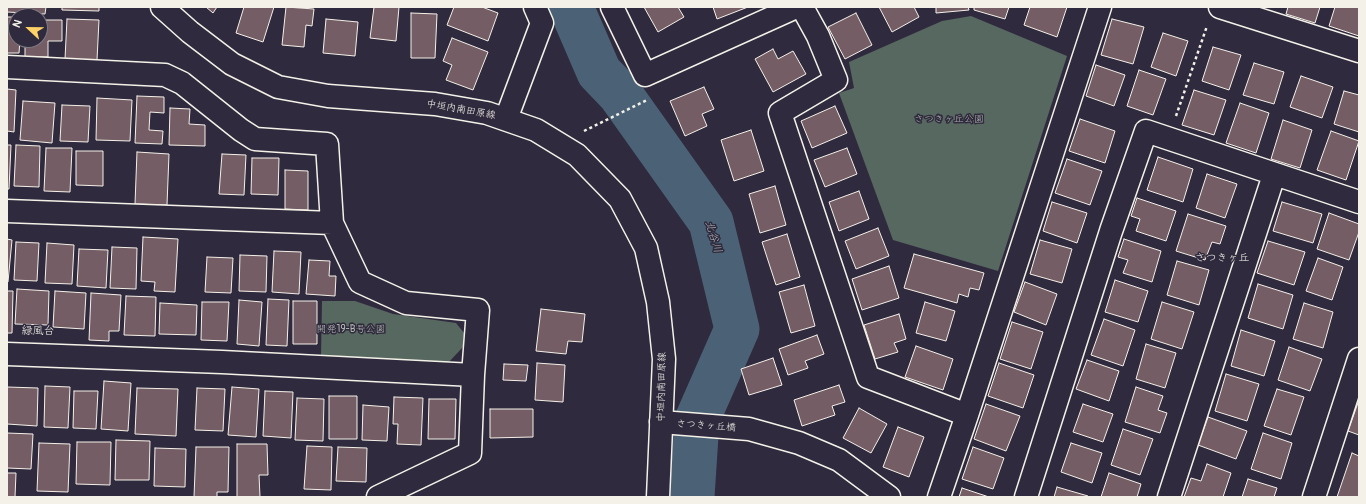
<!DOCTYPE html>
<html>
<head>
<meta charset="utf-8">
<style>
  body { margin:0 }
  #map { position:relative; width:1366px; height:504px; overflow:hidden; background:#2f2a3d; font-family:Pangolin,sans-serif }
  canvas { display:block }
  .frame { position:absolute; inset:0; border:8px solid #f4f1e8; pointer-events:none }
  .north { position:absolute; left:8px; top:8px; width:40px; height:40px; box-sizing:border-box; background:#2f2a3d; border:1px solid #7e7a81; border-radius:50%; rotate:292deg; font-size:11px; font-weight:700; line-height:16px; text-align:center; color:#f4f1e8 }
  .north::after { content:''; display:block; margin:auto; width:14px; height:18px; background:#ffd166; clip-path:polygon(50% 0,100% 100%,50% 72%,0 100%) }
</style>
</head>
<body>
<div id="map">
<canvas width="1366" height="504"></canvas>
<div class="frame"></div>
<div class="north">N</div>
</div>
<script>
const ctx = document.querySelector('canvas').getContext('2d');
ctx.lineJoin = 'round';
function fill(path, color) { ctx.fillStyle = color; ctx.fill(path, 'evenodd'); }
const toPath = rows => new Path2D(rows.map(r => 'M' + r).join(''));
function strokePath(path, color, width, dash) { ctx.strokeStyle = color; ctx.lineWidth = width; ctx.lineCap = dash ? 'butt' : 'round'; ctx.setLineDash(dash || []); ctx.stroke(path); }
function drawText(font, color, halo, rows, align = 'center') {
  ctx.font = font + ' Pangolin,"Klee One",sans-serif'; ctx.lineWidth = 3; ctx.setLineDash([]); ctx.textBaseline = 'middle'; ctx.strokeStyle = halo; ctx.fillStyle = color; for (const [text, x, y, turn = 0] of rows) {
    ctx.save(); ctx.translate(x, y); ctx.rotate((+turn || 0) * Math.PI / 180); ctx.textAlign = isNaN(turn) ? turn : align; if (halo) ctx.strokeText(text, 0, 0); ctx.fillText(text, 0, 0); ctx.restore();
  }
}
fill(toPath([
  [971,16,1067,56,998,271,893,240,839,93,854,88,849,62,942,21],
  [322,301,355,301,393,314,456,323,464,333,463,347,448,363,321,356]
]), '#576860');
strokePath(toPath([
  [571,7,599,72,620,94,711,222,737,329,697,420,692,497]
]), '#4b6276', 45);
const building = toPath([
  [7,7,46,7,45,14,7,12,7,7],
  [62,7,99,7,99,11,62,10,62,7],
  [206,7,217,7,213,13,206,7],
  [244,7,274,7,263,42,236,33,244,7],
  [286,7,314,9,312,26,306,25,304,47,282,45,286,7],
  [374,7,399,7,396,41,370,38,374,7],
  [454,7,482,7,498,13,488,41,447,25,454,7],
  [644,7,678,7,684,17,658,32,644,7],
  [713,7,748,7,717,19,713,7],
  [879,7,914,7,919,17,892,32,879,7],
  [936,7,968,7,969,10,936,13,936,7],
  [974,7,1009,7,1005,19,974,10,974,7],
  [1030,7,1067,7,1057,37,1024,25,1030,7],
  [1288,7,1320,7,1315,23,1286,14,1288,7],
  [1335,7,1359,7,1359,36,1329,26,1335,7],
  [411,13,437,14,435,58,411,58,411,13],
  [856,13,872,45,845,59,828,27,856,13],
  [7,17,16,17,16,40,20,40,19,53,7,53,7,17],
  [67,19,99,20,97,60,65,59,67,19],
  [326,19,358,22,355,56,323,53,326,19],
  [1112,19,1144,27,1133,64,1101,55,1112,19],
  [40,20,62,20,62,41,48,41,48,57,25,57,25,40,40,40,40,20],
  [1163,33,1188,41,1176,76,1151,67,1163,33],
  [452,38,488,52,473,90,446,80,452,65,443,61,452,38],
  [1213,47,1241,55,1229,90,1202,81,1213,47],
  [773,49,778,59,793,51,806,74,773,92,755,59,773,49],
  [1254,63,1284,72,1274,104,1243,95,1254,63],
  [1096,65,1125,75,1114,106,1086,96,1096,65],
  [1139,70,1166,79,1153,115,1127,106,1139,70],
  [1301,76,1333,87,1322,118,1290,107,1301,76],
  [704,87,714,109,702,114,707,126,685,136,670,101,704,87],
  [7,89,16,90,14,132,7,131,7,89],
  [1194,90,1226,100,1214,135,1182,125,1194,90],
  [1344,91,1359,95,1359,132,1334,124,1344,91],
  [137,96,164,97,164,113,150,112,149,130,163,131,162,144,135,143,137,96],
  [97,98,132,100,130,141,96,140,97,98],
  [23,101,55,103,52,143,20,140,23,101],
  [1240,103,1269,113,1256,153,1226,143,1240,103],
  [62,105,90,106,88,142,60,141,62,105],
  [835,106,847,133,812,148,801,121,835,106],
  [170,108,190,109,189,124,205,125,205,146,169,145,170,108],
  [1080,119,1115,131,1105,163,1069,151,1080,119],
  [1283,120,1312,130,1300,168,1271,159,1283,120],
  [751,130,764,171,734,181,721,140,751,130],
  [1331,131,1359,141,1346,180,1317,170,1331,131],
  [7,145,11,145,9,189,7,189,7,145],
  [16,145,40,146,39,187,14,186,16,145],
  [46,148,72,148,70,192,44,191,46,148],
  [847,148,857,174,825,187,814,160,847,148],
  [76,151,103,151,103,186,76,185,76,151],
  [137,152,169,154,167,205,135,204,137,152],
  [222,154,246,155,244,195,219,194,222,154],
  [1158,157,1193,169,1183,202,1147,190,1158,157],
  [252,158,279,158,278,195,251,194,252,158],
  [1067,159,1102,171,1090,205,1055,193,1067,159],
  [285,170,308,171,308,210,285,209,285,170],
  [1207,174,1237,184,1225,218,1196,208,1207,174],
  [775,186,786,225,760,233,749,194,775,186],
  [859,191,869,219,839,231,829,202,859,191],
  [1137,198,1176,211,1166,241,1136,231,1140,219,1131,216,1137,198],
  [1052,202,1087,213,1077,243,1043,231,1052,202],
  [1282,202,1322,214,1313,243,1273,231,1282,202],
  [1329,213,1359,224,1359,232,1349,260,1317,249,1329,213],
  [1188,214,1226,226,1220,244,1212,242,1205,260,1176,251,1188,214],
  [878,228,889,256,856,269,845,241,878,228],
  [787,234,800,277,776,285,762,242,787,234],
  [143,237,178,239,175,292,154,291,155,282,141,281,143,237],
  [7,239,12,240,8,282,7,282,7,239],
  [1124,239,1161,251,1152,282,1123,273,1128,260,1118,257,1124,239],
  [1040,240,1072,249,1062,283,1030,274,1040,240],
  [1268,241,1305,252,1294,285,1257,273,1268,241],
  [16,242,39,243,37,281,14,280,16,242],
  [47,243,74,245,72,284,45,283,47,243],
  [112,247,137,248,136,289,110,288,112,247],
  [79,249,108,250,106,288,77,286,79,249],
  [274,251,301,252,299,294,272,292,274,251],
  [914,254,984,273,979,290,970,288,968,297,959,294,957,303,904,288,914,254],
  [240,255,267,256,266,292,239,291,240,255],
  [207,257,233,258,231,293,205,292,207,257],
  [1318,258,1343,267,1332,300,1306,291,1318,258],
  [309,260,330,261,329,276,336,276,335,296,306,294,309,260],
  [1177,261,1209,270,1199,305,1167,295,1177,261],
  [889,266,899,298,862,310,852,279,889,266],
  [1115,280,1148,291,1138,322,1105,312,1115,280],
  [1025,282,1057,294,1046,325,1014,312,1025,282],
  [1258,284,1293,295,1283,329,1248,318,1258,284],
  [804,285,815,326,791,333,779,292,804,285],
  [17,289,49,291,48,325,15,324,17,289],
  [7,291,13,291,12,333,7,333,7,291],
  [55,291,86,293,84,329,53,327,55,291],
  [91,293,121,295,119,331,109,331,109,341,89,340,91,293],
  [126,296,156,297,155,336,124,335,126,296],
  [268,299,289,300,287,346,266,345,268,299],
  [239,300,262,302,259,346,237,344,239,300],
  [293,301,317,301,317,344,293,344,293,301],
  [202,302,229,302,227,341,201,340,202,302],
  [925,302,955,311,946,341,916,333,925,302],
  [1162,302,1194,312,1182,349,1151,339,1162,302],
  [160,303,197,305,196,335,159,334,160,303],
  [1304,303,1333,312,1323,348,1293,339,1304,303],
  [541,309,585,314,582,342,568,341,566,354,536,351,541,309],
  [899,314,906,339,894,343,898,352,875,359,864,325,899,314],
  [1104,319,1135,330,1123,366,1091,355,1104,319],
  [1012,322,1043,332,1031,369,1000,359,1012,322],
  [1241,330,1275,341,1264,376,1231,366,1241,330],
  [817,335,824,354,805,361,808,368,788,375,779,349,817,335],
  [1146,344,1176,353,1165,388,1136,379,1146,344],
  [916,346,953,359,943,390,905,377,916,346],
  [1289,347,1322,359,1310,391,1278,380,1289,347],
  [773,358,782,385,749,395,741,369,773,358],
  [1087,360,1119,371,1109,401,1076,389,1087,360],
  [537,363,565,365,563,402,535,400,537,363],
  [999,363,1034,375,1023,408,988,396,999,363],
  [504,364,528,365,526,381,503,380,504,364],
  [1226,374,1259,384,1247,421,1215,411,1226,374],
  [104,381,131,383,128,431,101,429,104,381],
  [839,385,845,402,832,406,835,415,802,426,794,400,839,385],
  [45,386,70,387,68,428,44,427,45,386],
  [7,387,38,388,37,426,7,424,7,387],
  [232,387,259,389,256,437,228,435,232,387],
  [1136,387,1163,396,1158,410,1167,413,1160,433,1125,422,1136,387],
  [137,388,178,389,176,436,135,434,137,388],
  [197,388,225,389,223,431,195,430,197,388],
  [1277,389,1304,397,1291,435,1264,426,1277,389],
  [74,391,98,391,96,429,73,428,74,391],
  [265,391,293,392,291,438,263,436,265,391],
  [329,396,357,396,357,439,329,439,329,396],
  [394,397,423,398,421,445,397,444,398,424,393,424,394,397],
  [297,398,324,399,323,441,295,440,297,398],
  [429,399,456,399,455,439,428,439,429,399],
  [1359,400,1359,435,1348,431,1359,400],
  [986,404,1020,416,1006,451,974,439,986,404],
  [1083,404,1113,414,1103,442,1073,432,1083,404],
  [363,405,389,407,387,441,362,440,363,405],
  [859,408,887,424,871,453,843,438,859,408],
  [490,409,533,409,533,437,490,438,490,409],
  [1208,417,1247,431,1236,459,1198,445,1208,417],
  [898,427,924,437,909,477,883,467,898,427],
  [1123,429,1153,439,1140,475,1111,465,1123,429],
  [7,433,33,434,31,469,7,468,7,433],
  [1263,433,1292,443,1281,479,1251,469,1263,433],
  [116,440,150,441,149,480,115,480,116,440],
  [77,442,111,442,110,485,76,484,77,442],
  [39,443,70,444,68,492,37,491,39,443],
  [1071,443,1102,453,1092,483,1061,472,1071,443],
  [237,444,267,444,268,475,259,475,260,497,237,497,237,444],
  [307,446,332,447,331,490,304,489,307,446],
  [196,447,229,447,228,492,217,492,217,497,194,497,196,447],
  [338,447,367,448,366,482,336,481,338,447],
  [973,447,1004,458,993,489,962,479,973,447],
  [155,448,186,449,185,487,154,486,155,448],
  [1352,453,1359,456,1359,497,1337,497,1352,453],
  [1207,464,1231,473,1223,497,1184,497,1191,478,1201,481,1207,464],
  [7,473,16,473,15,497,7,497,7,473],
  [1109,473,1141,484,1137,497,1101,497,1109,473],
  [1248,479,1277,488,1274,497,1242,497,1248,479],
  [1057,487,1088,496,1088,497,1054,497,1057,487],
  [962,488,989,497,959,497,962,488]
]);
fill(building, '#755d66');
strokePath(building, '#f4f1e8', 1);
const minor = toPath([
  [612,7,645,75,796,7],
  [802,7,818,36,836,80,780,113,868,377,967,415],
  [1220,7,1359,51],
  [7,67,165,75,182,83,241,130,255,139,327,144,332,223],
  [506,119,542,23,535,7],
  [7,211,332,223,360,282,406,303,478,310,473,375,470,453,378,497],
  [7,354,222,362,473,375],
  [661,422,749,429,799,443,839,460,889,497],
  [939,497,967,415,1100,7],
  [1026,497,1111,231,1146,131,1359,202],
  [1169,497,1274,175],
  [1314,497,1359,359]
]);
const major = toPath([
  [162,7,190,32,232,64,278,87,328,96,435,104,487,113,536,130,577,155,620,199,646,248,658,302,664,359,658,497]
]);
strokePath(minor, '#f4f1e8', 25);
strokePath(major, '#f4f1e8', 25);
strokePath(toPath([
  [1176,116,1207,26],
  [584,131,647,100]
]), '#f4f1e8', 2.5, [3, 3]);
strokePath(minor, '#2f2a3d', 22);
strokePath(major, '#2f2a3d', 22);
drawText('10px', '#f4f1e8', '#2f2a3d', [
  ["中垣内南田原線",461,110,10],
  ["中垣内南田原線",662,387,-89],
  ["さつきヶ丘橋",706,426,4]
]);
drawText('10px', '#b5bab2', '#2f2a3d', [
  ["さつきヶ丘公園",949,119],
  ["開発19-B号公園",351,329]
]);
drawText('italic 11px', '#b0b8ba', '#2f2a3d', [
  ["北谷川",713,237,73]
]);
drawText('11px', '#f4f1e8', '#2f2a3d', [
  ["さつきヶ丘",1222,258],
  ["緑風台",38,331]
]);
</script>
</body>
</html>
